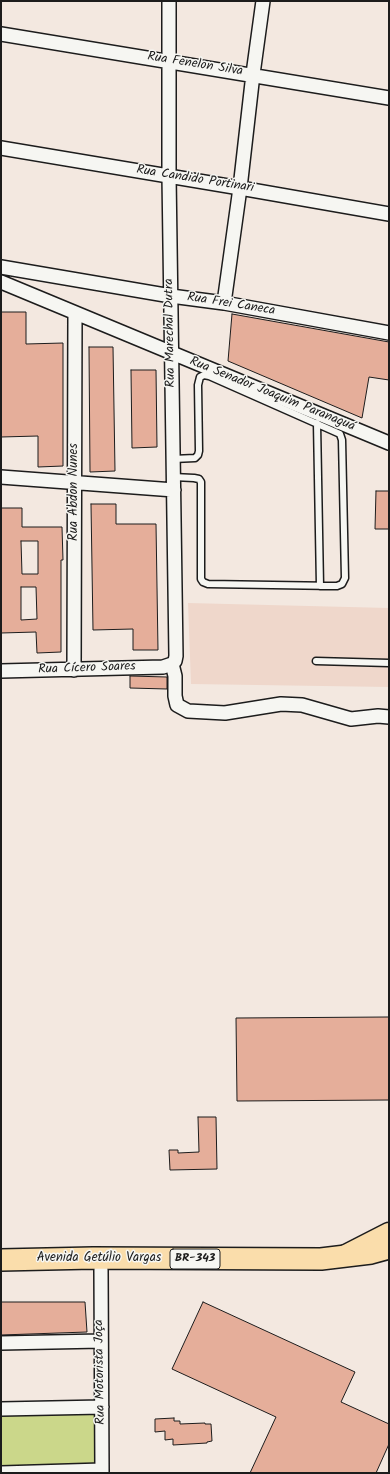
<!DOCTYPE html>
<html>
<head>
<meta charset="utf-8">
<style>
  body { margin:0 }
  #map { position:relative; width:390px; height:1474px; overflow:hidden; background:#f3e8e0; font-family:Kalam,sans-serif }
  canvas { display:block }
  .frame { position:absolute; inset:0; border:2px solid #1c1c1c; pointer-events:none }
</style>
</head>
<body>
<div id="map">
<canvas width="390" height="1474"></canvas>
<div class="frame"></div>
</div>
<script>
const ctx = document.querySelector('canvas').getContext('2d');
ctx.lineJoin = 'round';
function fill(path, color) { ctx.fillStyle = color; ctx.fill(path, 'evenodd'); }
const toPath = rows => new Path2D(rows.map(r => 'M' + r).join(''));
function strokePath(path, color, width, dash) { ctx.strokeStyle = color; ctx.lineWidth = width; ctx.lineCap = dash ? 'butt' : 'round'; ctx.setLineDash(dash || []); ctx.stroke(path); }
function drawText(font, color, halo, rows, align = 'center') {
  ctx.font = font + ' Kalam,sans-serif'; ctx.lineWidth = 3; ctx.setLineDash([]); ctx.textBaseline = 'middle'; ctx.strokeStyle = halo; ctx.fillStyle = color; for (const [text, x, y, turn = 0] of rows) {
    ctx.save(); ctx.translate(x, y); ctx.rotate((+turn || 0) * Math.PI / 180); ctx.textAlign = isNaN(turn) ? turn : align; if (halo) ctx.strokeText(text, 0, 0); ctx.fillText(text, 0, 0); ctx.restore();
  }
}
fill(toPath([
  [188,603,389,608,389,687,191,684]
]), '#efd7cb');
fill(toPath([
  [97,1413,97,1463,1,1466,1,1415]
]), '#cbd78a');
const building = toPath([
  [1,312,26,312,26,344,63,343,63,466,38,467,38,436,1,437,1,312],
  [232,314,389,342,389,380,369,377,362,418,228,361,232,314],
  [89,347,113,347,115,471,90,472,89,347],
  [131,370,156,370,157,447,132,448,131,370],
  [376,491,389,491,389,529,375,529,376,491],
  [91,504,116,504,116,524,156,524,158,650,133,650,133,629,93,630,91,504],
  [1,508,22,508,22,527,62,527,63,560,61,560,61,652,37,653,36,632,1,633,1,508],
  [21,541,38,541,38,574,22,574,21,541],
  [21,587,36,587,37,619,21,620,21,587],
  [130,676,167,677,167,689,130,688,130,676],
  [389,1017,389,1100,237,1101,236,1018,389,1017],
  [198,1117,216,1117,217,1169,170,1170,169,1150,178,1150,178,1153,199,1152,198,1117],
  [1,1302,85,1302,87,1332,1,1335,1,1302],
  [203,1302,355,1372,341,1402,389,1424,389,1444,376,1473,250,1473,276,1417,172,1369,203,1302],
  [174,1418,174,1421,180,1421,180,1424,205,1423,205,1424,211,1424,212,1441,207,1442,207,1443,173,1445,173,1439,165,1440,165,1431,155,1432,155,1419,174,1418]
]);
fill(building, '#e5ae9a');
strokePath(building, '#1c1c1c', 1);
const service = toPath([
  [317,423,320,586],
  [173,459,195,458,198,455,199,451,198,385,200,377,204,375,209,376,340,434,342,440,345,578,342,584,337,586,208,584,203,582,201,579,201,482,199,479,194,478,173,477],
  [316,661,389,663]
]);
const minor = toPath([
  [169,1,169,176,176,656,175,661,172,664],
  [1,34,389,98],
  [1,148,240,188,389,214],
  [1,267,171,296,224,303,389,333],
  [1,282,389,443],
  [224,303,240,188,253,74,263,1],
  [1,477,174,490],
  [172,664,175,676,175,696,177,705,188,711,225,713,281,704,302,705,351,719,378,716,389,717],
  [74,670,75,313],
  [1,671,163,667,172,664],
  [101,1270,102,1473],
  [1,1343,101,1341],
  [1,1409,102,1407],
  [1,1473,102,1470]
]);
const primary = toPath([
  [346,1255,389,1233]
]);
const trunk = toPath([
  [1,1260,93,1258,321,1259,371,1253,389,1248]
]);
strokePath(service, '#1c1c1c', 9);
strokePath(minor, '#1c1c1c', 16);
strokePath(primary, '#1c1c1c', 23);
strokePath(trunk, '#1c1c1c', 24);
strokePath(service, '#f6f6f2', 6);
strokePath(minor, '#f6f6f2', 13);
strokePath(primary, '#faddab', 20);
strokePath(trunk, '#faddab', 21);
for (const [x, y, w] of [
  [195,1259,50]
]) { const box = new Path2D(); box.roundRect(x - w / 2, y - 10, w, 20, 3); ctx.fillStyle = '#f6f6f2'; ctx.fill(box); strokePath(box, '#1c1c1c', 1); }
drawText('bold 12px', '#1c1c1c', null, [
  ["BR-343",195,1259]
]);
drawText('13px', '#1c1c1c', '#f6f6f2', [
  ["Rua Fenelon Silva",195,65,9],
  ["Rua Candido Portinari",195,180,9],
  ["Rua Frei Caneca",231,305,9],
  ["Rua Marechal Dutra",171,333,-91],
  ["Rua Senador Joaquim Paranaguá",272,395,22],
  ["Rua Abdon Nunes",75,492,-90],
  ["Rua Cícero Soares",87,669,-2],
  ["Avenida Getúlio Vargas",99,1259],
  ["Rua Motorista Joça",101,1372,-91]
]);
</script>
</body>
</html>
